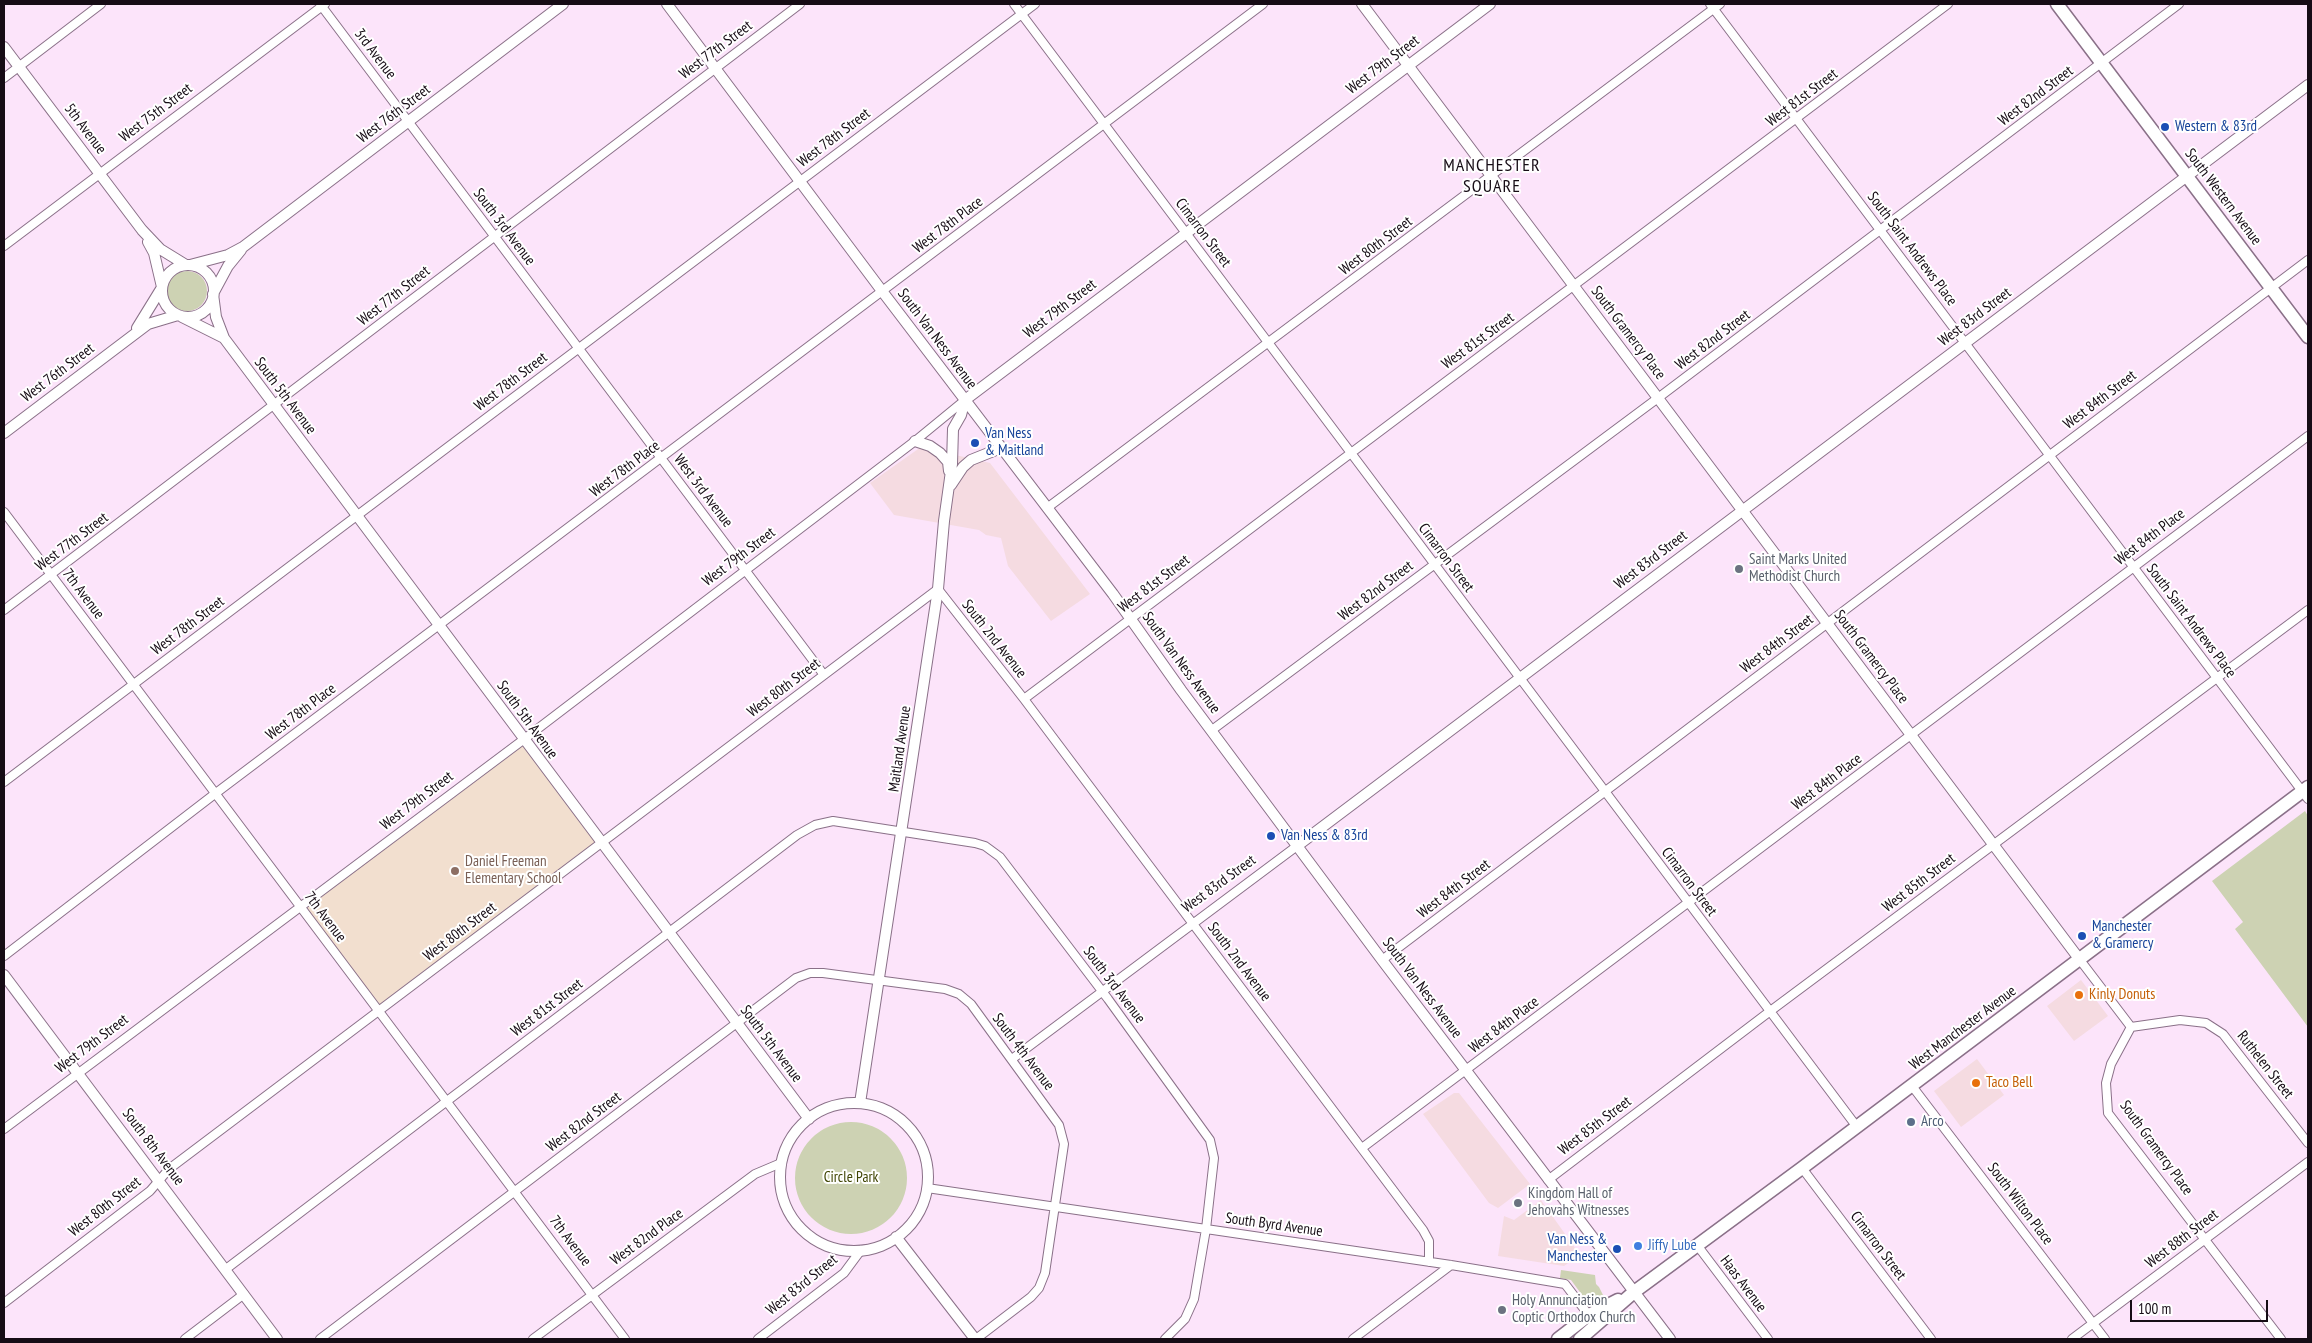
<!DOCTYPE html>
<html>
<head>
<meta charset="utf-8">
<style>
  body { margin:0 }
  #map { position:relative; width:2312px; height:1343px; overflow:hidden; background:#fce4fa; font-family:"PT Sans Narrow",sans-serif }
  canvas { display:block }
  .frame { position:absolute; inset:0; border:5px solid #160c15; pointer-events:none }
  .scale { position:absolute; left:2130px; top:1300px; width:138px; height:22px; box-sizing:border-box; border:2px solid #160c15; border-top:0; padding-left:6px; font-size:15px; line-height:18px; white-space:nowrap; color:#160c15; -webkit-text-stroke:4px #fff; paint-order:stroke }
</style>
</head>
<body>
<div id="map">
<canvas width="2312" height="1343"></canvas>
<div class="frame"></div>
<div class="scale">100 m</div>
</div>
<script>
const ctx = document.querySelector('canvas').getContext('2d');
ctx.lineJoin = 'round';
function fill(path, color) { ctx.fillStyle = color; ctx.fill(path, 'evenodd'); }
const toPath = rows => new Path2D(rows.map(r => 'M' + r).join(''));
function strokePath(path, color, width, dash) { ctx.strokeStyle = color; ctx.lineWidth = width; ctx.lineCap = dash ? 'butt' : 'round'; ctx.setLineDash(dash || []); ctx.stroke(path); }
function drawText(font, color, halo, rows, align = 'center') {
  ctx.font = font + ' "PT Sans Narrow",sans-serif'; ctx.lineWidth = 4; ctx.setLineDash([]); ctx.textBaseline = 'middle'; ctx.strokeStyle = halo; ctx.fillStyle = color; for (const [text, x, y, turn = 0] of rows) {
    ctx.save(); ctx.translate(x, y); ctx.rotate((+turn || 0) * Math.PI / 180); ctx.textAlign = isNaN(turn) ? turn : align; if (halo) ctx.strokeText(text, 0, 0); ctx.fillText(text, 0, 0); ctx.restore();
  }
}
fill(toPath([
  [921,447,990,463,1090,594,1051,621,1008,566,1001,538,986,535,979,530,894,515,870,483],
  [2081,980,2108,1016,2074,1041,2047,1006],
  [1977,1059,2004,1095,1961,1127,1934,1091],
  [1454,1093,1459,1093,1530,1184,1498,1208,1489,1203,1423,1114],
  [1541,1200,1575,1248,1574,1259,1564,1266,1498,1256,1504,1216,1514,1220]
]), '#f5dbe1');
fill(toPath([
  [523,740,602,842,379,1010,300,907]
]), '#f2dfcf');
fill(toPath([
  '167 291a20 20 0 1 1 40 0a20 20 0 1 1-40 0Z',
  [2305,811,2308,816,2308,1027,2235,929,2243,922,2212,881],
  '795 1178a56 56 0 1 1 112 0a56 56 0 1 1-112 0Z',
  [1561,1270,1595,1275,1596,1284,1599,1287,1603,1295,1588,1303,1571,1280,1560,1278]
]), '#cdd2b3');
const minor = toPath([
  [320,4,824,675],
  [1014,4,1857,1127],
  [1710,4,2308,799],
  [4,78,101,4],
  [4,246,325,4],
  [1047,508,1720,4],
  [4,512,625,1339],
  [4,610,800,4],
  [1024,699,1948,4],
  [1212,730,1658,398,2179,4],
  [4,782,1035,4],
  [4,956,216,793,1263,4],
  [1382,960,2308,260],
  [2080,960,2131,1027],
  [2131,1027,2111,1064,2106,1083,2108,1113,2281,1339],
  [2131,1027,2180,1020,2206,1023,2223,1034,2308,1143],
  [1012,1059,1297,846],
  [1912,1086,2105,1339],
  [4,1129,523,740,915,441,965,400],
  [1362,1148,2308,436],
  [1802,1168,1931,1339],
  [1548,1180,1769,1012,2308,610],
  [927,1188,1451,1265,1565,1284,1591,1318],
  [1697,1245,1768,1339],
  [226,1269,797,835,815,825,833,821,975,843,985,846,1000,857,1108,999,1210,1140,1214,1158,1206,1229,1194,1299,1185,1319,1165,1339],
  [4,1303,150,1191,169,1169,938,589,1024,699,1423,1230,1429,1241,1429,1262],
  [185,1339,244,1294],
  [320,1339,796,978,810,973,823,973,945,989,959,994,971,1004,1059,1125,1064,1144,1045,1273,1039,1288,1031,1297,976,1339],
  [533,1339,755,1174,781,1163],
  [758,1339,844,1273,861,1250],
  [1353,1339,1451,1265],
  [2072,1339,2308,1162]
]);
const tertiary = toPath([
  [667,4,882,291,1113,594,1181,690,1382,960,1670,1339],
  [1362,4,2080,960],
  [4,47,142,230,160,249,186,265],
  [148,242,154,253,162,287],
  [190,265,228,255,243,247,563,4],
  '162 291a26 26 0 1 1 52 0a26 26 0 1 1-52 0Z',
  [214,292,228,266,241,250],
  [213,294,216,317,224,338,809,1119],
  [182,317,224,338],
  [137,328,161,289],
  [4,433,148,324,178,315],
  [915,441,930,446,940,453,948,462,949,471],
  [951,485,963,467,971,460,1001,448],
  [1297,846,2308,85],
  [4,975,277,1339],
  [860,1103,938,589,944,521,952,464,953,429,961,415,965,400,1490,4],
  '780 1177a74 74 0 1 1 148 0a74 74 0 1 1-148 0Z',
  [896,1237,975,1339]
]);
const primary = toPath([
  [2057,4,2308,337],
  [1558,1339,1589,1315,1618,1300],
  [1580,1339,1634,1292,1802,1168,2308,787]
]);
strokePath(minor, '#8a7088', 10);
strokePath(tertiary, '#8a7088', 12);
strokePath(primary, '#8a7088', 15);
strokePath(minor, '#fff', 8);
strokePath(tertiary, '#fff', 10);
strokePath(primary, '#fff', 12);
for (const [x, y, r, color] of [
  [2165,127,5,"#1a4fb4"],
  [975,443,5,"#1a4fb4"],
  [1739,569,5,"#6b7280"],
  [1271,836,5,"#1a4fb4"],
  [455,871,5,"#8d6e63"],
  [2082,936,5,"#1a4fb4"],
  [2079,995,5,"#e8710a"],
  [1976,1083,5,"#e8710a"],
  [1911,1122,5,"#5c6f8a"],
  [1518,1203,5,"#6b7280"],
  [1638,1246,5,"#3f7fe0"],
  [1617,1249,5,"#1a4fb4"],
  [1502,1310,5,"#6b7280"]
]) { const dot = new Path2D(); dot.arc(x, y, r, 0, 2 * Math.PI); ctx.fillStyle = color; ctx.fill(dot); strokePath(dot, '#fff', 2); }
drawText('15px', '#160c15', '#fff', [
  ["West 77th Street",716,50,-37],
  ["3rd Avenue",375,54,53],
  ["West 79th Street",1383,65,-37],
  ["West 82nd Street",2036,96,-37],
  ["West 81st Street",1802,98,-37],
  ["West 75th Street",156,113,-37],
  ["West 76th Street",394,114,-37],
  ["5th Avenue",85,129,53],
  ["West 78th Street",834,138,-37],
  ["South Western Avenue",2223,197,53],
  ["West 78th Place",948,225,-37],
  ["South 3rd Avenue",504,227,53],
  ["Cimarron Street",1203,233,53],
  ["West 80th Street",1376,246,-37],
  ["South Saint Andrews Place",1912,249,53],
  ["West 77th Street",394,296,-38],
  ["West 79th Street",1060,309,-37],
  ["West 83rd Street",1975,317,-37],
  ["South Gramercy Place",1628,333,53],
  ["South Van Ness Avenue",937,339,53],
  ["West 82nd Street",1713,340,-37],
  ["West 81st Street",1478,341,-36],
  ["West 76th Street",58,373,-37],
  ["West 78th Street",511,382,-37],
  ["South 5th Avenue",285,396,53],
  ["West 84th Street",2100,400,-37],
  ["West 78th Place",625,469,-37],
  ["West 3rd Avenue",703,491,53],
  ["West 84th Place",2150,537,-37],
  ["West 77th Street",72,542,-37],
  ["West 79th Street",739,557,-37],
  ["Cimarron Street",1446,558,53],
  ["West 83rd Street",1651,560,-37],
  ["West 81st Street",1154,584,-37],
  ["West 82nd Street",1376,591,-37],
  ["7th Avenue",83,594,53],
  ["South Saint Andrews Place",2191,621,53],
  ["West 78th Street",188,626,-37],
  ["South 2nd Avenue",994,639,52],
  ["West 84th Street",1777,644,-37],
  ["South Gramercy Place",1871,657,53],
  ["South Van Ness Avenue",1181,663,54],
  ["West 80th Street",784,688,-37],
  ["West 78th Place",301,712,-37],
  ["South 5th Avenue",527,720,54],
  ["Maitland Avenue",900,749,-82],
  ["West 84th Place",1827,782,-37],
  ["West 79th Street",417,801,-37],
  ["Cimarron Street",1689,882,53],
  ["West 85th Street",1919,883,-37],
  ["West 83rd Street",1219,884,-36],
  ["West 84th Street",1454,889,-37],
  ["7th Avenue",325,917,53],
  ["West 80th Street",460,932,-37],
  ["South 2nd Avenue",1239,962,53],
  ["South 3rd Avenue",1114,985,53],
  ["South Van Ness Avenue",1422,988,53],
  ["West 81st Street",547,1008,-37],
  ["West 84th Place",1504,1025,-37],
  ["West Manchester Avenue",1963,1028,-37],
  ["West 79th Street",92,1044,-37],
  ["South 5th Avenue",771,1044,53],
  ["South 4th Avenue",1023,1052,53],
  ["Ruthelen Street",2265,1065,52],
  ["West 82nd Street",584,1122,-37],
  ["West 85th Street",1595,1126,-37],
  ["South 8th Avenue",153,1147,53],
  ["South Gramercy Place",2156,1148,54],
  ["South Wilton Place",2020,1204,53],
  ["West 80th Street",105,1207,-38],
  ["South Byrd Avenue",1274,1225,8],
  ["West 82nd Place",647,1237,-36],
  ["West 88th Street",2182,1239,-37],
  ["7th Avenue",570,1241,53],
  ["Cimarron Street",1878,1246,53],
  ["Haas Avenue",1743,1284,53],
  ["West 83rd Street",802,1285,-39]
]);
drawText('15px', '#164399', '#fff', [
  ["Western & 83rd",2175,127],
  ["Van Ness",985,434],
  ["& Maitland",985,451],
  ["Van Ness & 83rd",1281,836],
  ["Manchester",2092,927],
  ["& Gramercy",2092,944],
  ["Van Ness &",1607,1240,"right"],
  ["Manchester",1607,1257,"right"]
], 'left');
drawText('15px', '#5b616d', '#fff', [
  ["Saint Marks United",1749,560],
  ["Methodist Church",1749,577],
  ["Kingdom Hall of",1528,1194],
  ["Jehovahs Witnesses",1528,1211],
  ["Holy Annunciation",1512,1301],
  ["Coptic Orthodox Church",1512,1318]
], 'left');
drawText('15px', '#785e54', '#fff', [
  ["Daniel Freeman",465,862],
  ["Elementary School",465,879]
], 'left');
drawText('15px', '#c56008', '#fff', [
  ["Kinly Donuts",2089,995],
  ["Taco Bell",1986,1083]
], 'left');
drawText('15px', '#4e5e75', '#fff', [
  ["Arco",1921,1122]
], 'left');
drawText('15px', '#404504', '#fff', [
  ["Circle Park",851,1178]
]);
drawText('15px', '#366cbe', '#fff', [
  ["Jiffy Lube",1648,1246]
], 'left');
ctx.letterSpacing = '1px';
drawText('18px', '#160c15', '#fff', [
  ["MANCHESTER",1492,166],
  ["SQUARE",1492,187]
]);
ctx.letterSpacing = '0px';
</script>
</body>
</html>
